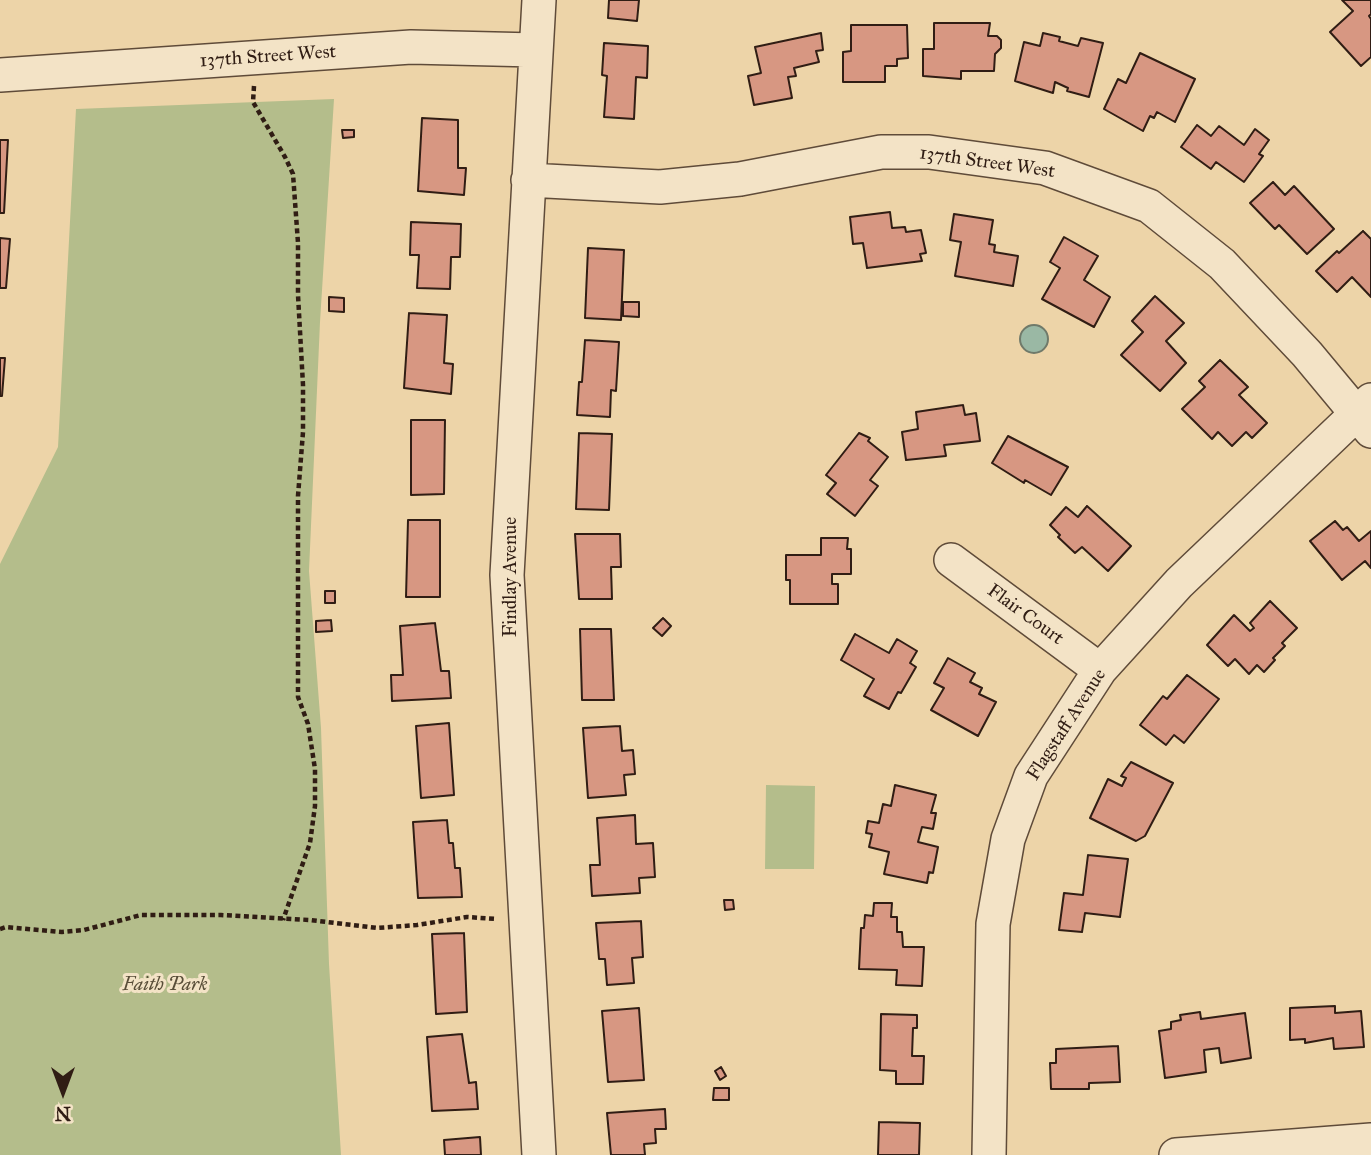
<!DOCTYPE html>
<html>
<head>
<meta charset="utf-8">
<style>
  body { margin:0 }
  #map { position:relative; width:1371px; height:1155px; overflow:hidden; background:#edd4a8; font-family:"IM FELL Great Primer",serif }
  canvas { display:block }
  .north { position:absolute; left:28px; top:1057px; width:70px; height:70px; -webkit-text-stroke:5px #f3e3c6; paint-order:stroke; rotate:180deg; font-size:19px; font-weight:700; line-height:28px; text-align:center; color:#301d14 }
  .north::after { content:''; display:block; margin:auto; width:24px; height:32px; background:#301d14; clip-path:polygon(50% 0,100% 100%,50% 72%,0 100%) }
</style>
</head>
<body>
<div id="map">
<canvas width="1371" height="1155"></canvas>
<div class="north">N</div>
</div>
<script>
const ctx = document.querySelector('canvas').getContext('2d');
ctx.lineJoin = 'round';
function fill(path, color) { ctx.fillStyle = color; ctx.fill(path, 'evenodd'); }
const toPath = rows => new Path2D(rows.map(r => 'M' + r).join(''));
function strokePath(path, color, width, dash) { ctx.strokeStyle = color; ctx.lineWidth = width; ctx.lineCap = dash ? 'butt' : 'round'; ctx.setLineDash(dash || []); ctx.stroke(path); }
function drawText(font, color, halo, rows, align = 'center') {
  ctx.font = font + ' "IM FELL Great Primer",serif'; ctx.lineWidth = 6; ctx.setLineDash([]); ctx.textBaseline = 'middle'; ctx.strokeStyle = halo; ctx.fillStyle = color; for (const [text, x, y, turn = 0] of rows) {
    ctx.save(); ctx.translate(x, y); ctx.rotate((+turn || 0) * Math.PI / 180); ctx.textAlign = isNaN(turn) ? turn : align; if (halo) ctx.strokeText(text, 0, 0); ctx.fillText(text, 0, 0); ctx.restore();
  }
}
fill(toPath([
  [334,99,320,322,309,571,321,728,329,964,341,1155,0,1155,0,564,58,447,76,109],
  [766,785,815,786,814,869,765,869]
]), '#b4bd8b');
const water = toPath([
  '1020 339a14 14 0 1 1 28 0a14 14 0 1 1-28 0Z'
]);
fill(water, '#9ab8a4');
strokePath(water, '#707a6a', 2);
const building = toPath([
  [609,0,639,0,637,21,608,18,609,0],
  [1342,0,1371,0,1371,14,1369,16,1371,19,1371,57,1361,66,1330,32,1353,11,1342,0],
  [934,23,990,23,988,36,997,36,1001,40,1001,48,995,54,994,71,961,71,961,79,923,76,923,49,934,49,934,23],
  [851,25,907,25,908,58,897,59,897,66,885,66,885,82,843,82,843,52,851,51,851,25],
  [821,33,823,50,816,51,819,62,794,68,796,76,788,77,792,98,754,105,748,76,761,73,755,47,821,33],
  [1043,33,1060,37,1059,41,1078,46,1081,38,1103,43,1089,97,1067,91,1068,88,1055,82,1053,93,1015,81,1024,42,1040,46,1043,33],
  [604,43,648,46,647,78,636,77,634,119,604,117,607,76,602,75,604,43],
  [1140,53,1195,79,1175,122,1157,112,1154,118,1150,116,1143,131,1104,109,1118,79,1126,83,1140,53],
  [422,118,458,120,458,168,466,168,464,195,418,191,422,118],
  [1197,125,1211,136,1219,126,1244,145,1255,129,1269,140,1259,154,1263,156,1244,182,1216,162,1211,169,1181,147,1197,125],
  [342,130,354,130,354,137,343,138,342,130],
  [0,140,8,140,4,213,0,213,0,140],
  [1273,182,1285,195,1294,186,1334,229,1307,254,1279,225,1275,229,1250,203,1273,182],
  [890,212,892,228,905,227,906,232,921,230,926,253,920,254,922,261,867,268,863,243,853,244,850,217,890,212],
  [954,214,993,220,989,244,995,245,994,252,1018,256,1013,286,955,276,961,242,950,240,954,214],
  [411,222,461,224,460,257,451,257,450,289,417,288,419,255,410,255,411,222],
  [1363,231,1371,239,1371,297,1352,277,1337,292,1316,271,1337,251,1339,253,1363,231],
  [1064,237,1098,256,1084,280,1110,297,1094,327,1042,299,1060,268,1050,262,1064,237],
  [0,238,10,239,6,288,0,288,0,238],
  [588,248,624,250,621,320,585,318,588,248],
  [1155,296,1184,323,1166,341,1186,363,1160,391,1121,355,1143,332,1132,321,1155,296],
  [329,297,344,298,344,312,329,311,329,297],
  [623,302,639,302,639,317,623,316,623,302],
  [409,313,447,315,444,363,453,364,451,394,404,388,409,313],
  [585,340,619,342,616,391,611,390,610,417,577,415,579,382,582,382,585,340],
  [0,358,5,358,2,396,0,396,0,358],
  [1220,360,1248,387,1239,395,1267,423,1252,438,1246,432,1232,446,1218,432,1212,439,1182,409,1205,387,1199,381,1220,360],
  [963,405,965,415,976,413,980,441,944,445,946,456,906,460,902,432,918,429,916,412,963,405],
  [411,420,445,420,444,494,411,495,411,420],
  [579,433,612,434,609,510,576,509,579,433],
  [859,433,870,438,868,441,888,457,870,480,878,486,855,516,827,494,836,483,826,475,859,433],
  [1008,436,1068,467,1051,495,1025,480,1024,483,992,463,1008,436],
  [1087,506,1131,546,1108,571,1082,547,1075,553,1058,537,1060,535,1050,525,1066,507,1078,517,1087,506],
  [408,520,440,520,440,597,406,597,408,520],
  [1335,521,1343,530,1347,527,1359,541,1371,531,1371,568,1365,561,1342,580,1310,541,1335,521],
  [575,534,620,534,621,567,611,567,612,599,579,599,575,534],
  [821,538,848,538,847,549,851,549,851,574,832,574,832,584,838,584,838,604,790,604,790,580,786,580,786,555,821,555,821,538],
  [325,591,335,591,335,603,325,603,325,591],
  [1270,601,1297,628,1282,643,1285,646,1273,658,1275,660,1264,672,1257,665,1249,674,1235,659,1228,666,1207,645,1234,615,1250,631,1254,628,1250,623,1270,601],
  [663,618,671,626,662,636,653,628,663,618],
  [331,620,332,631,316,632,316,621,331,620],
  [435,623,441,671,449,671,451,698,392,701,391,675,403,675,400,626,435,623],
  [580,629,611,629,614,700,582,700,580,629],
  [855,634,889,653,897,639,917,651,910,663,916,667,901,693,898,692,889,709,864,696,874,679,841,660,855,634],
  [948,658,975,673,970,682,982,688,979,694,996,702,978,736,931,710,944,688,934,683,948,658],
  [1187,675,1219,699,1184,743,1174,735,1166,745,1140,725,1163,696,1167,699,1187,675],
  [449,723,454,795,421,798,416,726,449,723],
  [620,726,622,751,633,750,635,774,624,775,626,795,588,798,583,728,620,726],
  [1131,762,1173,783,1145,836,1136,841,1090,818,1108,779,1122,786,1126,778,1121,776,1131,762],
  [895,785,936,795,931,813,936,813,933,829,922,827,918,842,938,847,933,873,929,872,927,883,884,874,889,852,869,847,872,834,866,833,868,821,879,823,883,804,891,806,895,785],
  [635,815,636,844,653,843,655,877,639,878,640,893,592,896,590,865,600,865,597,818,635,815],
  [447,820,449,843,453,843,455,868,460,868,462,897,418,898,413,822,447,820],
  [1088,855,1128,859,1120,917,1085,913,1082,932,1059,930,1064,893,1083,895,1088,855],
  [724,900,733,900,734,909,725,910,724,900],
  [874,903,892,903,891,917,897,917,897,932,902,932,903,947,924,947,922,986,896,985,897,970,859,969,861,928,864,928,865,915,873,916,874,903],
  [641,921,643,957,632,958,634,983,607,985,605,959,599,959,596,923,641,921],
  [464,933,467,1012,436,1014,432,934,464,933],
  [1335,1006,1335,1013,1361,1011,1364,1047,1334,1049,1333,1038,1305,1043,1305,1039,1290,1040,1290,1008,1335,1006],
  [639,1008,644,1080,608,1082,602,1011,639,1008],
  [1200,1012,1201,1019,1245,1013,1251,1058,1221,1063,1219,1048,1204,1050,1206,1072,1165,1078,1159,1031,1171,1029,1171,1022,1181,1020,1180,1015,1200,1012],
  [881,1014,917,1015,917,1028,913,1028,912,1056,924,1056,923,1084,896,1084,896,1071,880,1070,881,1014],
  [462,1034,469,1083,476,1082,478,1109,432,1111,427,1037,462,1034],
  [1118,1046,1120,1082,1089,1083,1089,1089,1051,1089,1050,1063,1056,1063,1056,1049,1118,1046],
  [721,1067,726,1076,720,1080,715,1071,721,1067],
  [714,1088,729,1088,729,1100,713,1100,714,1088],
  [665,1109,666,1129,655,1129,656,1143,644,1144,645,1155,611,1155,607,1113,665,1109],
  [879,1122,920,1123,919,1155,878,1155,879,1122],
  [480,1137,481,1155,445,1155,444,1140,480,1137]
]);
fill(building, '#d79782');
strokePath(building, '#301d14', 2);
const minor = toPath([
  [539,0,507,575,539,1155],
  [0,75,411,47,535,50],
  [528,180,660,187,740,179,881,152,929,152,1045,168,1149,206,1222,264,1307,354,1371,431],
  [951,560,1100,670],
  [989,1155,993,924,1008,839,1031,776,1100,670,1179,583,1371,400],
  [1176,1155,1371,1140]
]);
strokePath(minor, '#5f4b39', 36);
strokePath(toPath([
  [254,86,253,102,285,157,293,174,298,243,298,295,303,385,303,432,298,496,298,697,308,724,315,769,315,806,310,843,283,920],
  [0,929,6,927,62,932,84,930,141,915,221,915,310,920,377,928,417,925,467,917,497,919]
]), '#301d14', 4.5, [5, 3.5]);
strokePath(minor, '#f3e3c6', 33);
drawText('19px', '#301d14', '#f3e3c6', [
  ["137th Street West",268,57,-4],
  ["137th Street West",987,163,8],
  ["Findlay Avenue",511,577,-90],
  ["Flair Court",1025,615,36],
  ["Flagstaff Avenue",1067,725,-57]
]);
drawText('italic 19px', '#584d38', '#f3e3c6', [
  ["Faith Park",165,985]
]);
</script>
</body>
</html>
